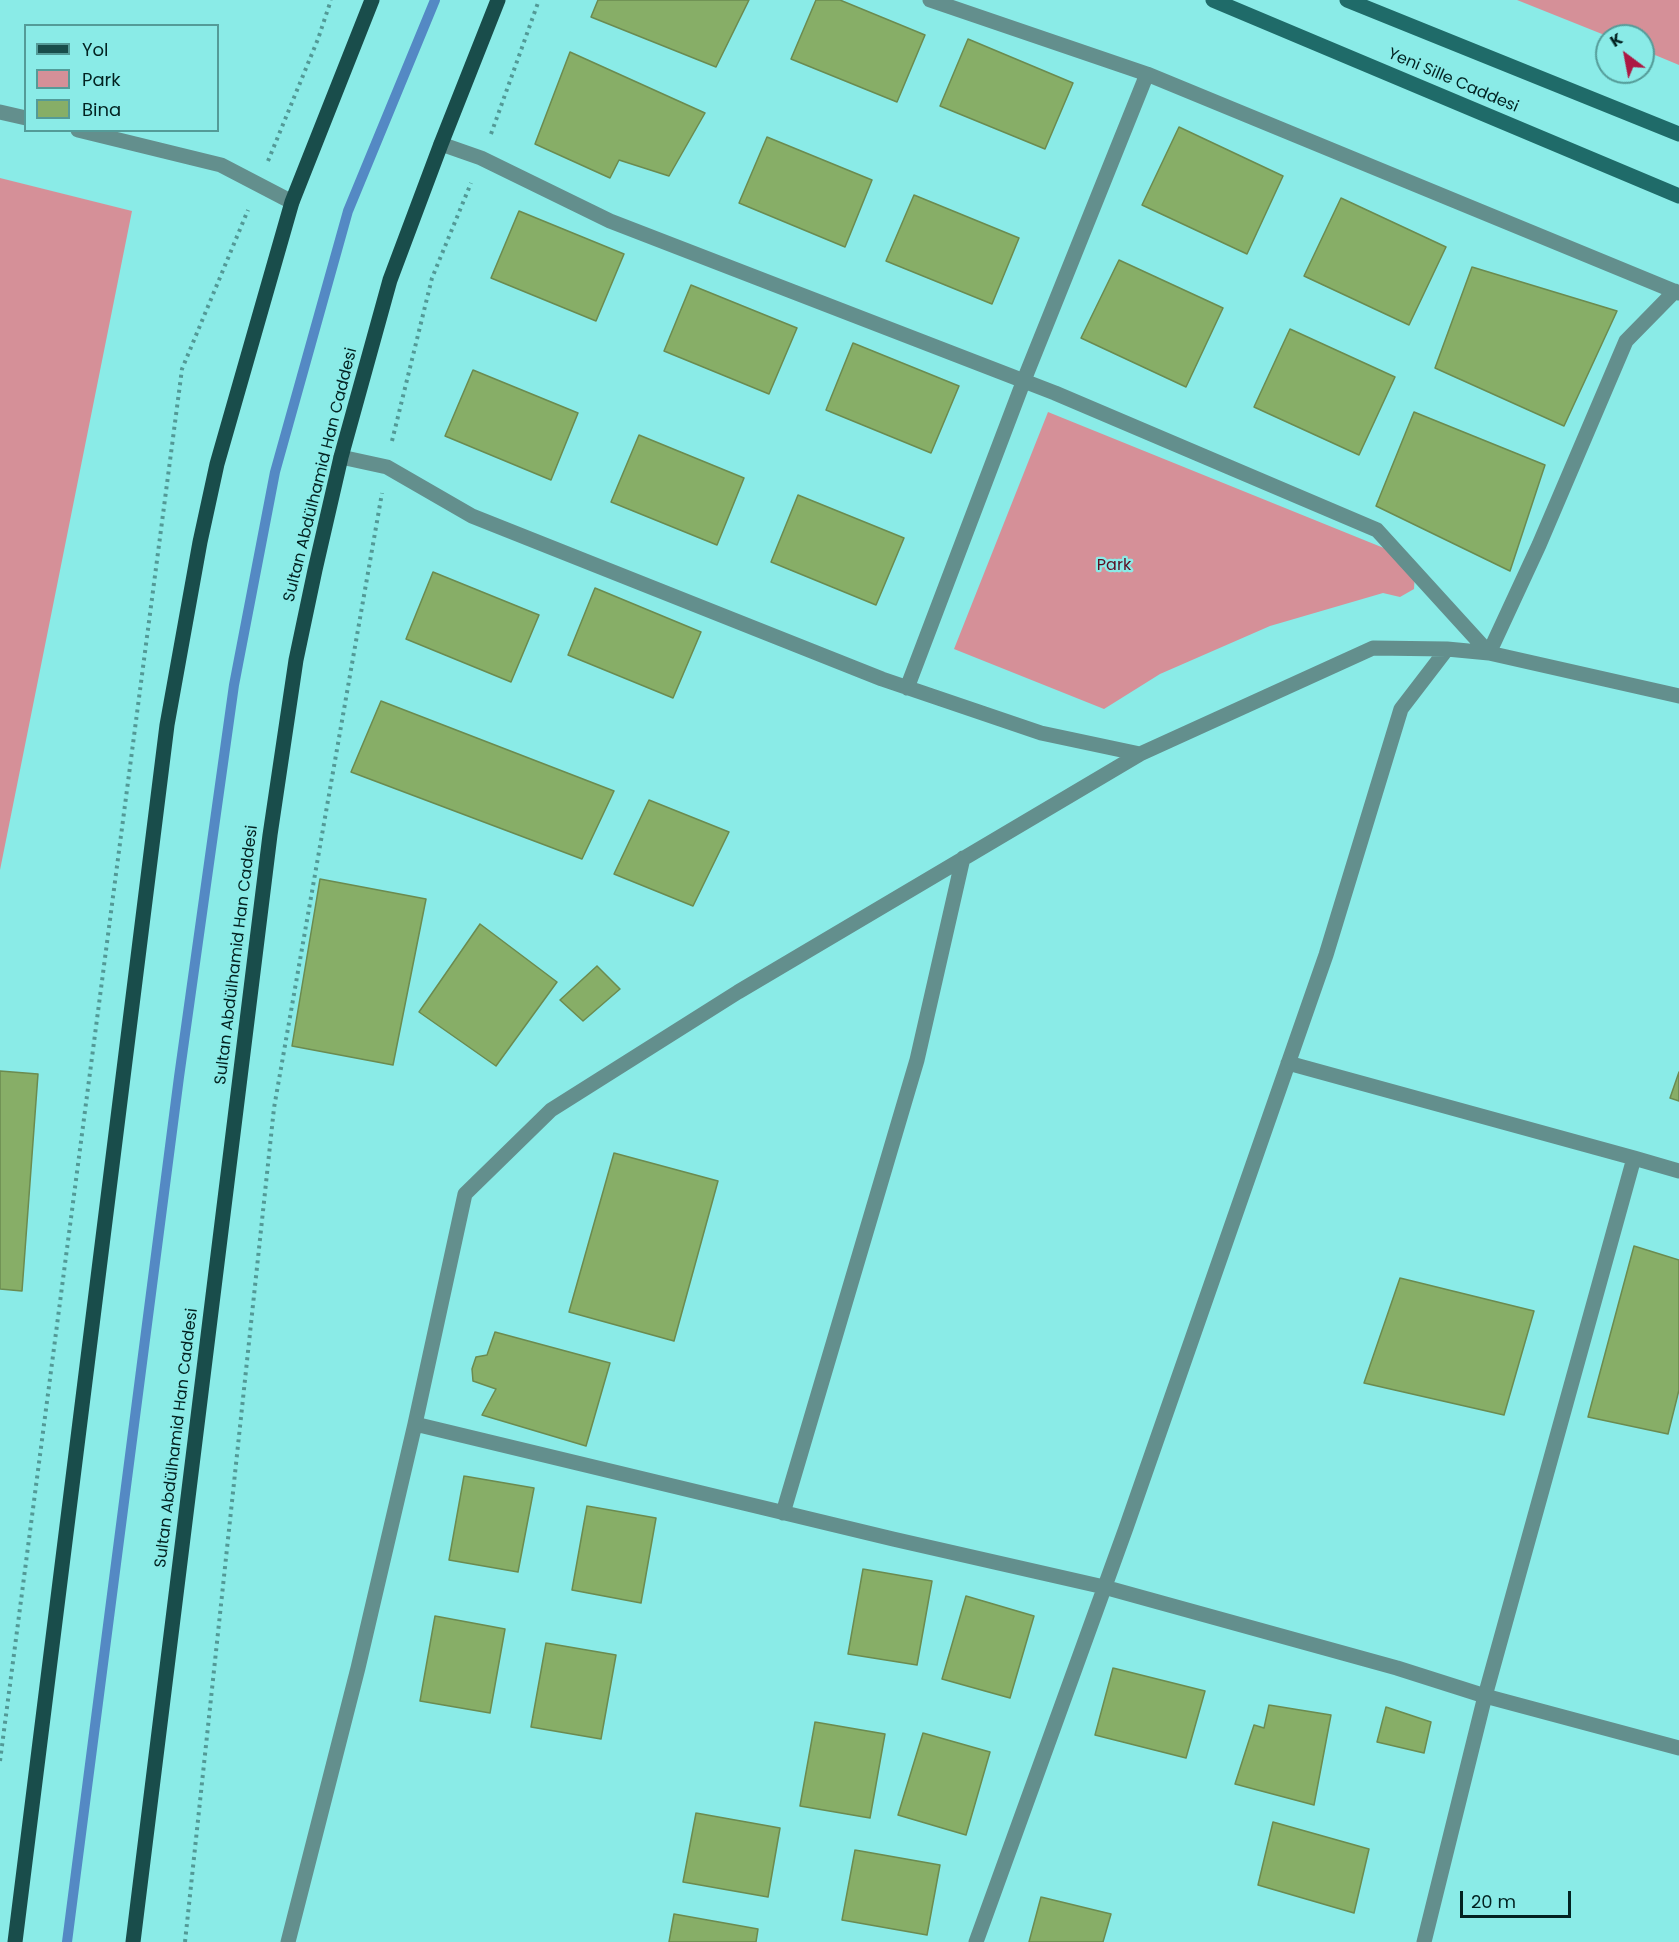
<!DOCTYPE html>
<html>
<head>
<meta charset="utf-8">
<style>
  body { margin:0 }
  #map { position:relative; width:1679px; height:1942px; overflow:hidden; background:#8aebe7; font-family:Poppins,sans-serif }
  canvas { display:block }
  .legend { position:absolute; left:24px; top:24px; width:195px; height:108px; box-sizing:border-box; background:#8aebe7; border:2px solid #549b98; margin:0; padding:8px 10px; list-style:none; font-size:18px; color:#022221 }
  .legend li { display:flex; align-items:center; gap:12px; height:30px }
  .legend b { width:30px; border:2px solid #549b98 }
  .north { position:absolute; left:1595px; top:24px; width:60px; height:60px; box-sizing:border-box; background:#8aebe7; border:2px solid #549b98; border-radius:50%; rotate:328deg; font-size:16px; font-weight:700; line-height:24px; text-align:center; color:#022221 }
  .north::after { content:''; display:block; margin:auto; width:21px; height:27px; background:#ac1843; clip-path:polygon(50% 0,100% 100%,50% 72%,0 100%) }
  .scale { position:absolute; left:1460px; top:1891px; width:111px; height:27px; box-sizing:border-box; border:3px solid #022221; border-top:0; padding-left:8px; font-size:18px; line-height:21px; white-space:nowrap; color:#022221; -webkit-text-stroke:4px #8aebe7; paint-order:stroke }
</style>
</head>
<body>
<div id="map">
<canvas width="1679" height="1942"></canvas>
<ul class="legend">
<li><b style="height:8px;background:#194d4b"></b>Yol</li>
<li><b style="height:16px;background:#d59098"></b>Park</li>
<li><b style="height:16px;background:#87ae67"></b>Bina</li>
</ul>
<div class="north">K</div>
<div class="scale">20 m</div>
</div>
<script>
const ctx = document.querySelector('canvas').getContext('2d');
ctx.lineJoin = 'round';
function fill(path, color) { ctx.fillStyle = color; ctx.fill(path, 'evenodd'); }
const toPath = rows => new Path2D(rows.map(r => 'M' + r).join(''));
function strokePath(path, color, width, dash) { ctx.strokeStyle = color; ctx.lineWidth = width; ctx.lineCap = dash ? 'butt' : 'round'; ctx.setLineDash(dash || []); ctx.stroke(path); }
function drawText(font, color, halo, rows, align = 'center') {
  ctx.font = font + ' Poppins,sans-serif'; ctx.lineWidth = 4.5; ctx.setLineDash([]); ctx.textBaseline = 'middle'; ctx.strokeStyle = halo; ctx.fillStyle = color; for (const [text, x, y, turn = 0] of rows) {
    ctx.save(); ctx.translate(x, y); ctx.rotate((+turn || 0) * Math.PI / 180); ctx.textAlign = isNaN(turn) ? turn : align; if (halo) ctx.strokeText(text, 0, 0); ctx.fillText(text, 0, 0); ctx.restore();
  }
}
fill(toPath([
  [1517,0,1679,0,1679,65,1643,50,1643,36,1607,36],
  [0,178,132,211,0,870],
  [1048,412,1406,557,1415,571,1414,589,1400,597,1383,593,1270,626,1160,674,1104,709,954,649]
]), '#d59098');
strokePath(toPath([
  [67,1942,179,1077,234,685,275,472,348,211,435,0]
]), '#5489c4', 10);
const building = toPath([
  [598,0,749,0,716,67,591,17,598,0],
  [816,0,840,0,925,35,897,102,791,59,816,0],
  [968,39,1073,83,1045,149,940,106,968,39],
  [570,52,705,113,669,176,619,160,610,178,535,144,570,52],
  [1179,127,1283,176,1247,254,1142,205,1179,127],
  [767,137,872,180,845,247,739,203,767,137],
  [914,195,1019,238,992,304,886,261,914,195],
  [1341,198,1446,247,1409,325,1304,276,1341,198],
  [519,211,624,254,596,321,491,278,519,211],
  [1119,260,1223,308,1186,387,1081,338,1119,260],
  [1472,267,1617,311,1564,426,1435,368,1472,267],
  [691,285,797,328,769,394,664,351,691,285],
  [1290,329,1395,377,1359,455,1254,407,1290,329],
  [853,343,959,386,931,453,826,410,853,343],
  [473,370,578,413,551,480,445,436,473,370],
  [1414,412,1545,465,1510,571,1376,506,1414,412],
  [639,435,744,478,717,545,611,502,639,435],
  [798,495,904,538,876,605,771,562,798,495],
  [433,572,539,615,511,682,406,639,433,572],
  [595,588,701,632,673,698,568,655,595,588],
  [381,701,614,791,582,859,351,772,381,701],
  [649,800,729,832,693,906,614,874,649,800],
  [320,879,426,899,393,1065,292,1046,320,879],
  [480,924,557,982,496,1066,419,1012,480,924],
  [597,966,620,989,583,1021,560,1000,597,966],
  [0,1071,38,1074,22,1291,0,1289,0,1071],
  [1679,1072,1679,1101,1670,1098,1679,1072],
  [614,1153,718,1181,674,1341,569,1312,614,1153],
  [1634,1246,1679,1260,1679,1390,1668,1434,1588,1417,1634,1246],
  [1400,1278,1534,1311,1504,1415,1364,1383,1400,1278],
  [495,1332,610,1363,586,1446,482,1415,496,1389,473,1381,472,1369,476,1357,487,1355,495,1332],
  [464,1476,534,1488,518,1572,449,1560,464,1476],
  [587,1506,656,1518,641,1603,572,1590,587,1506],
  [863,1569,932,1581,917,1665,848,1654,863,1569],
  [966,1596,1034,1616,1010,1698,942,1679,966,1596],
  [435,1616,505,1629,490,1713,420,1701,435,1616],
  [546,1643,616,1655,601,1739,531,1727,546,1643],
  [1113,1668,1205,1691,1186,1758,1095,1735,1113,1668],
  [1269,1705,1331,1715,1314,1805,1235,1784,1254,1725,1264,1728,1269,1705],
  [1386,1707,1431,1722,1424,1753,1377,1742,1386,1707],
  [815,1722,885,1734,870,1818,800,1806,815,1722],
  [923,1733,990,1752,966,1835,898,1815,923,1733],
  [696,1813,780,1828,768,1897,683,1882,696,1813],
  [1273,1822,1369,1849,1354,1913,1258,1885,1273,1822],
  [855,1850,940,1865,927,1935,842,1920,855,1850],
  [1041,1897,1111,1914,1103,1942,1029,1942,1041,1897],
  [674,1914,758,1929,756,1942,669,1942,674,1914]
]);
fill(building, '#87ae67');
strokePath(building, '#6b8b50', 1.5);
strokePath(toPath([
  [491,134,539,0],
  [268,161,318,39,331,0],
  [392,441,432,278,471,183],
  [0,1761,182,369,248,210],
  [185,1942,274,1108,382,493]
]), '#529996', 4, [3, 4.5]);
strokePath(toPath([
  [930,0,1147,74,1679,293],
  [0,112,26,118],
  [78,130,221,165,292,202],
  [441,144,481,158,610,221,1055,393,1377,530,1489,653],
  [341,457,387,467,472,516,882,679,1041,733,1140,754],
  [1489,653,1539,545,1626,341,1675,291],
  [907,688,1024,380,1147,74],
  [1288,1063,1634,1158,1485,1696,1424,1942],
  [1634,1158,1679,1171],
  [415,1424,893,1539,1104,1587,1397,1668,1485,1696,1679,1748],
  [783,1513,917,1060,963,858],
  [288,1942,358,1668,415,1424,465,1194,551,1110,738,992,1140,754,1373,648,1447,649],
  [976,1942,1126,1528,1326,955,1401,709,1447,649,1489,653,1679,696]
]), '#638f8d', 15);
strokePath(toPath([
  [1213,0,1679,196],
  [1347,0,1679,134]
]), '#1f6b69', 15);
strokePath(toPath([
  [15,1942,167,725,200,542,217,464,292,202,372,0],
  [133,1942,270,835,296,660,315,570,341,457,390,280,441,144,498,0]
]), '#194d4b', 15);
drawText('16px', '#022221', '#8aebe7', [
  ["Yeni Sille Caddesi",1453,81,23],
  ["Sultan Abdülhamid Han Caddesi",321,475,-76],
  ["Sultan Abdülhamid Han Caddesi",237,955,-83],
  ["Sultan Abdülhamid Han Caddesi",177,1438,-83]
]);
drawText('16px', '#5b0e22', '#8aebe7', [
  ["Park",1114,566]
]);
</script>
</body>
</html>
